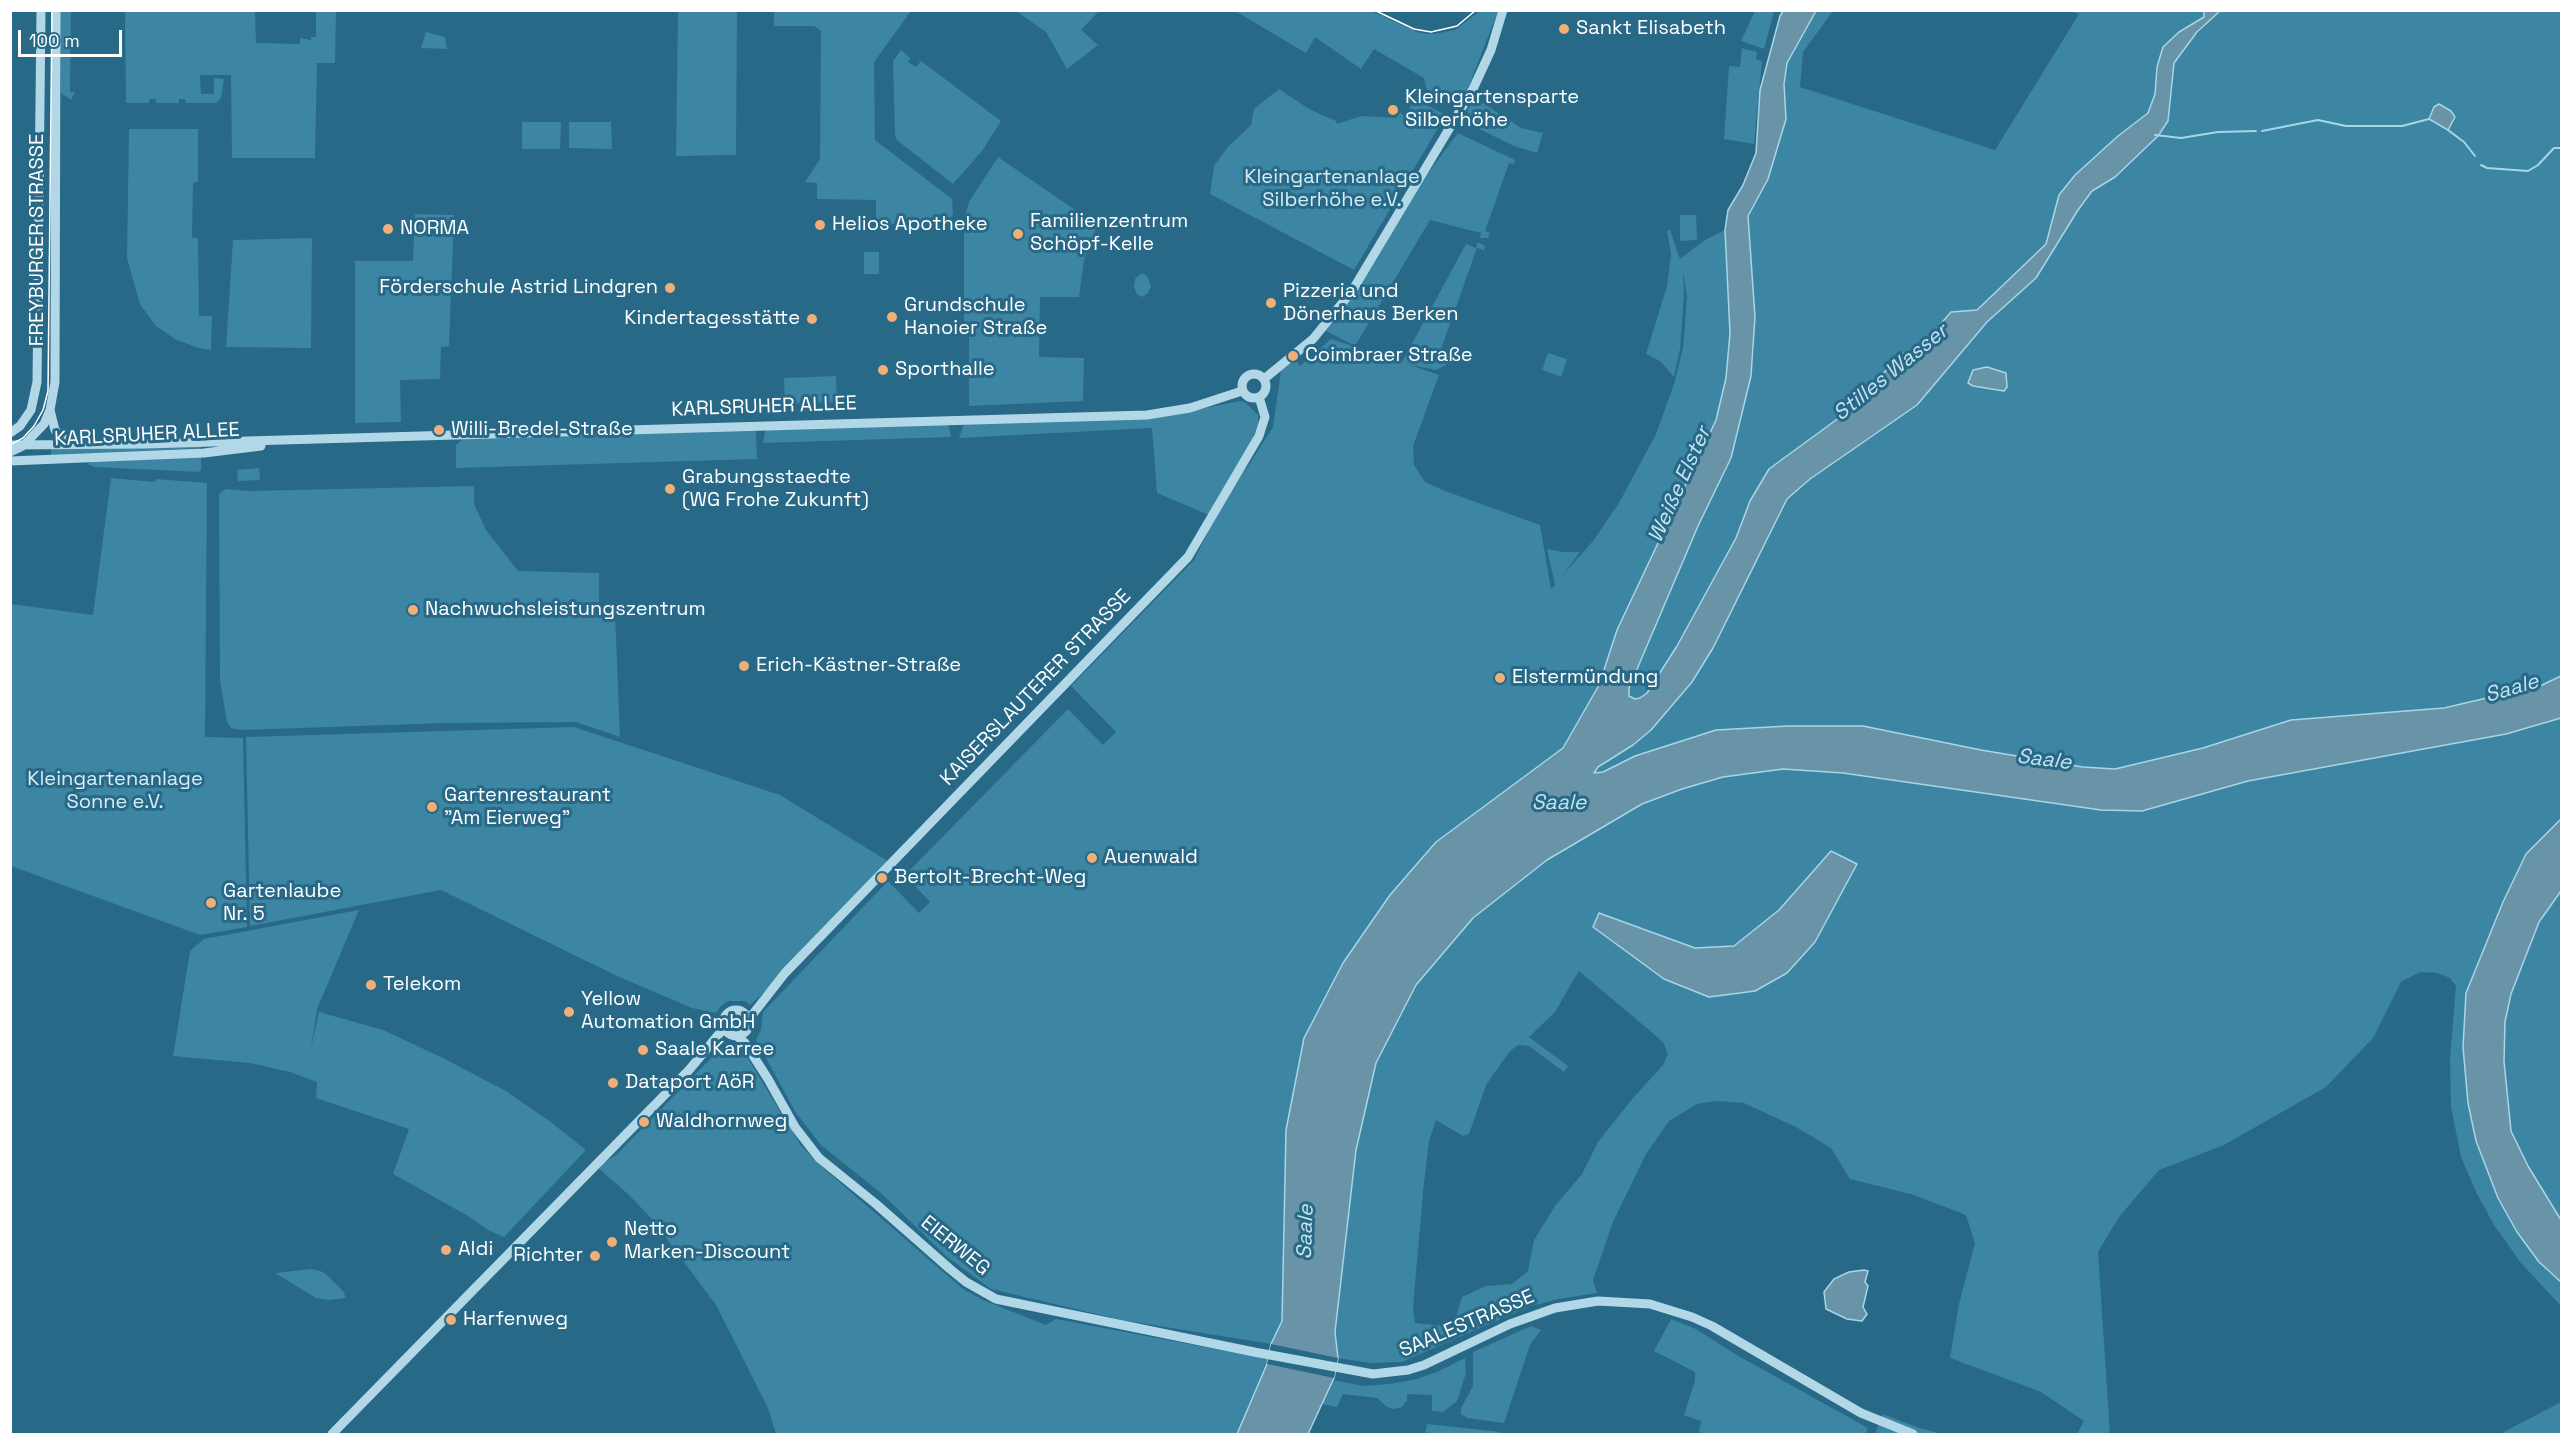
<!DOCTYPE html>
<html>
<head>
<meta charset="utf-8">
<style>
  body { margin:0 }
  #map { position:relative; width:2572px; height:1445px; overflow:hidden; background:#276987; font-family:"Space Grotesk",sans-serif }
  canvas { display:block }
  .frame { position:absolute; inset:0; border:12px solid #fff; pointer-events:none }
  .scale { position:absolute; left:18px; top:30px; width:104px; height:27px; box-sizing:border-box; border:3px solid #fff; border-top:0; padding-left:8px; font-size:18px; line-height:21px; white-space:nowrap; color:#fff; -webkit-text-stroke:4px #276987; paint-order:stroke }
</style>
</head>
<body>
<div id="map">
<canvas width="2572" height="1445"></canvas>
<div class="frame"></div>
<div class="scale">100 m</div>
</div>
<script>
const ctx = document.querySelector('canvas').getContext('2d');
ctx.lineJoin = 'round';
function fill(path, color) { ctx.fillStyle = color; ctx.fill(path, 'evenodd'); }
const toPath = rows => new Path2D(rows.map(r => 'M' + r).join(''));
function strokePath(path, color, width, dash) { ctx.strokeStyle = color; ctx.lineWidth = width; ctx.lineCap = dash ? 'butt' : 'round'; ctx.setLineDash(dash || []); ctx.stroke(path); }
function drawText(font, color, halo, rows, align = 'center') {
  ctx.font = font + ' "Space Grotesk",sans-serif'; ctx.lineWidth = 6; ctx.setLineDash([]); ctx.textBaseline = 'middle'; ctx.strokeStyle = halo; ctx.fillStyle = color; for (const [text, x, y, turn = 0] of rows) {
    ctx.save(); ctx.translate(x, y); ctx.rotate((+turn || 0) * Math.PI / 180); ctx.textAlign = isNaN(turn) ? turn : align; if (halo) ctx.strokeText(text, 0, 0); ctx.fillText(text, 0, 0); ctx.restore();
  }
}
fill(toPath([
  [59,11,71,11,70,92,75,92,71,100,61,93],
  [125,11,255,11,256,43,300,44,300,38,311,40,311,37,316,37,316,11,336,11,335,63,317,63,315,158,232,158,231,75,200,75,201,94,214,94,214,78,224,79,221,98,216,103,186,103,185,99,179,99,179,103,156,103,156,99,150,99,149,103,126,103],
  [678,11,737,11,736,155,676,156],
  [774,11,911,11,874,62,875,140,952,199,953,214,945,225,876,224,876,200,817,199,817,183,805,182,820,159,821,31,814,26,774,26],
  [1016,11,1099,11,1081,30,1098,45,1067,69,1046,32],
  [1235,11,1371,11,1420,33,1434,34,1455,30,1480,11,1498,11,1467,91,1456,104,1427,91,1424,78,1374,49,1361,69,1315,37,1306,53],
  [1755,11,1774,11,1764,49,1741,41],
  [1816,11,1833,11,1803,52,1800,87,1995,150,2079,14,2071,11,2204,11,2204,17,2196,23,2157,67,2155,94,2148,113,2118,136,2075,175,2046,244,1977,310,1951,312,1918,350,1897,355,1866,398,1769,469,1750,501,1736,538,1677,646,1647,693,1641,699,1635,699,1628,696,1629,688,1698,526,1731,458,1751,376,1754,350,1748,216,1768,179,1786,119,1784,84,1787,63],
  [2218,11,2561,11,2561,676,2543,685,2444,708,2291,720,2203,748,2115,769,2083,767,1981,750,1863,726,1788,726,1716,730,1635,756,1603,772,1594,773,1598,767,1633,745,1759,553,1787,499,2036,278,2078,210,2092,191,2115,177,2158,136,2168,121,2174,63,2182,50],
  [426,32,445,37,447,49,421,48],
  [1742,48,1757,52,1756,59,1762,61,1754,144,1724,139,1729,66,1740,67],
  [901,50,910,58,908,62,916,67,921,61,1001,121,982,151,953,184,898,141,895,135,893,61],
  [1279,89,1309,109,1336,121,1337,124,1361,116,1396,118,1400,113,1405,115,1415,99,1442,113,1444,118,1354,270,1210,194,1214,166,1228,147,1251,125,1254,109],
  [1475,98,1521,128,1543,133,1537,153,1514,146,1465,122,1468,116,1467,111],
  [522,122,561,122,560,149,522,149],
  [569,122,611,122,612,149,569,148],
  [129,129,198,129,198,182,193,183,192,238,198,238,199,316,212,316,211,350,198,348,175,339,156,326,140,304,127,258],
  [1458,133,1515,160,1514,164,1509,163,1485,231,1490,233,1488,238,1480,238,1481,233,1430,220,1355,346,1322,329,1405,204],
  [998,157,1097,225,1084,260,1079,297,1040,297,1039,357,1084,358,1083,401,969,406,969,325,964,324,964,220,969,202],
  [415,214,454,215,449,346,441,347,440,379,400,380,401,422,355,423,355,261,413,261],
  [1680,215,1696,215,1697,240,1680,241],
  [1670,230,1680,259,1705,240,1725,230,1730,333,1726,378,1716,420,1617,630,1598,685,1563,748,1436,842,1286,1130,1282,1321,1271,1344,1122,1320,991,1289,946,1256,882,1194,821,1145,796,1113,756,1040,761,1030,763,1012,888,881,919,913,930,902,905,875,1068,709,1103,745,1116,732,1071,686,1194,560,1208,532,1206,525,1248,466,1273,427,1281,371,1296,360,1300,366,1331,339,1402,362,1466,244,1476,248,1478,242,1485,246,1484,250,1477,248,1440,352,1448,356,1446,365,1436,370,1407,364,1439,375,1413,446,1414,465,1425,482,1445,491,1540,525,1551,589,1555,585,1547,549,1563,552,1580,552,1562,576,1593,541,1619,503,1656,434,1674,384,1683,348,1687,297,1683,271,1684,295,1680,349,1674,377,1660,361,1646,354,1667,286,1671,254,1667,231],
  [312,238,311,348,226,347,233,240],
  [864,252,879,252,879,274,864,274],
  [1142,273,1147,276,1151,287,1147,294,1142,297,1137,294,1134,287,1135,279],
  [1548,353,1567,359,1561,377,1542,370],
  [836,376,837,402,785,404,784,378],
  [1240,401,1245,402,1258,415,1258,425,1249,447,1209,515,1157,493,1152,428,959,438,965,421,1166,416],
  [948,420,951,437,763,443,766,425],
  [751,429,756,431,757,459,456,468,456,445,464,438],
  [201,445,201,448,51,455,51,448],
  [201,457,201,470,199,472,94,467,88,464,90,462],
  [259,468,260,480,238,481,237,470],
  [111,478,155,482,156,479,207,483,205,737,243,738,247,927,200,935,11,866,11,604,93,615],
  [474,486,474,504,486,530,518,571,599,573,599,606,615,614,620,737,576,722,446,723,241,730,231,728,227,722,220,680,219,494,226,489,248,491],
  [2561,718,2561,822,2468,1103,2476,1141,2498,1198,2517,1232,2539,1262,2561,1282,2561,1306,2521,1263,2494,1225,2476,1192,2461,1157,2451,1107,2450,1058,2456,986,2450,978,2437,973,2420,972,2401,982,2373,1038,2326,1087,2224,1145,2159,1170,2119,1217,2098,1252,2110,1434,2077,1434,2084,1421,2041,1392,1950,1358,1959,1304,1975,1243,1966,1215,1914,1195,1850,1179,1831,1148,1796,1127,1744,1103,1716,1101,1697,1104,1669,1121,1646,1154,1613,1222,1593,1280,1597,1293,1559,1299,1531,1306,1402,1362,1370,1363,1338,1358,1335,1332,1356,1150,1376,1063,1416,985,1473,918,1547,860,1642,804,1682,788,1723,777,1783,769,1843,773,2101,810,2142,811,2248,781,2506,734],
  [1831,851,1856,864,1815,942,1787,973,1755,991,1709,997,1664,979,1600,913,1695,948,1734,946,1779,910],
  [1579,971,1663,1042,1668,1054,1663,1065,1632,1099,1598,1142,1582,1174,1555,1206,1534,1240,1528,1271,1512,1284,1486,1286,1462,1297,1453,1327,1415,1323,1413,1308,1423,1192,1429,1141,1436,1120,1463,1136,1469,1134,1486,1085,1510,1051,1518,1045,1529,1046,1564,1072,1568,1066,1529,1037,1555,1012],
  [574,727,780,795,891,863,785,973,750,1005,745,1001,728,1001,721,1006,716,1013,692,1008,617,976,441,890,250,926,246,737],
  [2561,891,2561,1220,2528,1166,2511,1131,2504,1062,2505,1022,2511,994,2539,922],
  [359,910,317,1009,311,1048,319,1012,383,1030,443,1058,506,1091,552,1123,586,1150,504,1237,488,1230,468,1216,393,1174,409,1129,316,1098,317,1082,290,1072,250,1063,173,1056,190,951,204,939],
  [741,1047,800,1144,815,1161,963,1289,983,1300,1046,1325,1056,1319,1268,1359,1237,1434,776,1434,768,1408,716,1305,651,1218,629,1195,596,1166,615,1156,721,1048],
  [312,1269,323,1272,329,1277,343,1291,346,1298,328,1300,316,1298,275,1273],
  [1671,1319,1696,1329,1735,1354,1868,1428,1866,1434,1703,1434,1699,1432,1701,1421,1684,1415,1695,1381,1695,1372,1654,1351],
  [1531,1326,1541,1330,1530,1345,1504,1423,1467,1418,1461,1414,1461,1408,1473,1386,1473,1352],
  [1465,1358,1466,1373,1457,1401,1443,1412,1432,1411,1432,1395,1407,1394,1407,1400,1402,1407,1394,1409,1387,1407,1377,1398,1343,1394,1337,1407,1322,1404,1333,1380,1363,1386,1389,1384,1413,1380,1437,1372],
  [2561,1402,2561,1434,2500,1434],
  [1883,1414,1919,1428,1943,1434,1875,1434],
  [1427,1424,1501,1432,1501,1434,1425,1434]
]), '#3c85a3');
const water = toPath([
  [1783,11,1816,11,1787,63,1784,84,1786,119,1768,179,1748,216,1755,317,1751,376,1731,458,1698,526,1629,688,1629,696,1635,699,1640,698,1647,693,1677,646,1736,538,1750,501,1769,469,1866,398,1897,355,1918,350,1951,312,1977,310,2046,244,2059,195,2075,175,2118,136,2148,113,2155,94,2157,67,2163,47,2179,32,2204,17,2204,11,2220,11,2197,32,2174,63,2168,121,2158,136,2115,177,2092,191,2078,210,2036,278,1987,322,1917,405,1810,479,1787,499,1713,648,1692,682,1651,730,1633,745,1598,767,1594,773,1603,772,1635,756,1716,730,1788,726,1863,726,1981,750,2083,767,2115,769,2203,748,2291,720,2444,708,2542,685,2561,676,2561,718,2506,734,2248,781,2142,811,2101,810,1843,773,1783,769,1723,777,1682,789,1642,804,1547,860,1473,918,1416,985,1376,1063,1356,1150,1335,1332,1338,1358,1334,1378,1308,1434,1237,1434,1267,1364,1271,1344,1282,1321,1286,1130,1304,1038,1343,963,1390,895,1436,842,1563,748,1599,685,1617,630,1716,420,1726,378,1730,333,1725,230,1728,210,1743,185,1756,153,1760,90,1780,16,1783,11],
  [2439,104,2451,111,2455,117,2448,130,2429,119,2434,107,2439,104],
  [1987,367,2006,373,2007,387,2004,391,1973,386,1968,383,1973,370,1987,367],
  [2561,819,2561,891,2539,922,2511,994,2505,1022,2504,1061,2511,1131,2528,1166,2561,1220,2561,1282,2539,1262,2517,1232,2498,1198,2476,1141,2468,1103,2463,1047,2466,993,2503,902,2526,854,2561,819],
  [1831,851,1857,864,1815,942,1787,973,1755,991,1709,997,1664,979,1593,927,1599,913,1695,948,1734,946,1779,910,1831,851],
  [1864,1270,1868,1271,1865,1282,1868,1286,1863,1307,1867,1314,1862,1321,1847,1319,1826,1309,1824,1292,1834,1279,1849,1272,1864,1270]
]);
fill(water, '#6994a7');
strokePath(water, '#a7d6e9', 1.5);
fill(toPath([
  [1271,1344,1338,1358,1334,1378,1267,1364]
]), '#276987');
strokePath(toPath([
  [2448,130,2464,142,2475,156],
  [2262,131,2318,120,2346,126,2402,126,2429,119],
  [2155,135,2181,138,2218,132,2256,131],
  [2481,165,2487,168,2528,171,2538,165,2554,148,2562,148]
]), '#a7d6e9', 2);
strokePath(toPath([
  '1242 386a12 12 0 1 1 24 0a12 12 0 1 1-24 0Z',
  [1264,379,1313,339,1352,291,1473,89,1491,50,1503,10],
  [50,410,55,430,64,439,76,444],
  [10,433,20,426,31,410,37,382,41,10],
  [10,445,144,444,1147,415,1190,408,1242,391],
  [10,452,23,446,44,424,50,410,55,382,56,10],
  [10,461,204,453,261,446],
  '723 1023a13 13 0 1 1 26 0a13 13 0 1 1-26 0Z',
  [749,1019,785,973,1188,557,1259,436,1265,417,1259,397],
  [737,1036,745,1043,768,1079,795,1127,819,1158,876,1204,950,1269,966,1282,996,1299,1254,1352,1373,1374,1408,1370,1424,1365,1510,1324,1555,1308,1598,1301,1650,1304,1692,1317,1712,1326,1861,1413,1913,1434],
  [332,1434,689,1070,724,1028]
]), '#b2d8e8', 9);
strokePath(toPath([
  [1374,10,1414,29,1431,32,1457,26,1476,10],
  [10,445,23,438,34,426,43,410,48,391,52,10]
]), '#fff', 1.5);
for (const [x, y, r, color] of [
  [1564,29,6,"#f1af78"],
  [1393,110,6,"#f1af78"],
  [820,225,6,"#f1af78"],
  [388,229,6,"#f1af78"],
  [1018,234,6,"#f1af78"],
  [670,288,6,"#f1af78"],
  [1271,303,6,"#f1af78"],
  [892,317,6,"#f1af78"],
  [812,319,6,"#f1af78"],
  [1293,356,6,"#f1af78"],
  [883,370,6,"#f1af78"],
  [439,430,6,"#f1af78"],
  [670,489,6,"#f1af78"],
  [413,610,6,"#f1af78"],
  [744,666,6,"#f1af78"],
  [1500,678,6,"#f1af78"],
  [432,807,6,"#f1af78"],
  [1092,858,6,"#f1af78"],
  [882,878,6,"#f1af78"],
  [211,903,6,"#f1af78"],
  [371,985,6,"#f1af78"],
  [569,1012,6,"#f1af78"],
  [643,1050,6,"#f1af78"],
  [613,1083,6,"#f1af78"],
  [644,1122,6,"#f1af78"],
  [612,1242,6,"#f1af78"],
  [446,1250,6,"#f1af78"],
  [595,1256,6,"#f1af78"],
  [451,1320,6,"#f1af78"]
]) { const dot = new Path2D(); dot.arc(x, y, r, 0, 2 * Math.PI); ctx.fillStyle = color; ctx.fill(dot); strokePath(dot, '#276987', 2); }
drawText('20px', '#fff', '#276987', [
  ["Sankt Elisabeth",1576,29],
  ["Kleingartensparte",1405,98],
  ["Silberhöhe",1405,121],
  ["Familienzentrum",1030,222],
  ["Schöpf-Kelle",1030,245],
  ["Helios Apotheke",832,225],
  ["NORMA",400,229],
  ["Förderschule Astrid Lindgren",658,288,"right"],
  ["Pizzeria und",1283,292],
  ["Dönerhaus Berken",1283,315],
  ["Grundschule",904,306],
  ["Hanoier Straße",904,329],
  ["Kindertagesstätte",800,319,"right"],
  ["Coimbraer Straße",1305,356],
  ["Sporthalle",895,370],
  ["Willi-Bredel-Straße",451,430],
  ["Grabungsstaedte",682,478],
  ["(WG Frohe Zukunft)",682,501],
  ["Nachwuchsleistungszentrum",425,610],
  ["Erich-Kästner-Straße",756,666],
  ["Elstermündung",1512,678],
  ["Gartenrestaurant",444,796],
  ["\"Am Eierweg\"",444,819],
  ["Auenwald",1104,858],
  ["Bertolt-Brecht-Weg",894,878],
  ["Gartenlaube",223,892],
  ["Nr. 5",223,915],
  ["Telekom",383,985],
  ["Yellow",581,1000],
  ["Automation GmbH",581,1023],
  ["Saale Karree",655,1050],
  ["Dataport AöR",625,1083],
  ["Waldhornweg",656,1122],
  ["Netto",624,1230],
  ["Marken-Discount",624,1253],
  ["Aldi",458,1250],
  ["Richter",583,1256,"right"],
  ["Harfenweg",463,1320]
], 'left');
drawText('20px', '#d6edf6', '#276987', [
  ["Kleingartenanlage",1332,178],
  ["Silberhöhe e.V.",1332,201],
  ["Kleingartenanlage",115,780],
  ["Sonne e.V.",115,803]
]);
drawText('20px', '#fff', '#276987', [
  ["FREYBURGER STRASSE",38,240,-90],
  ["KARLSRUHER ALLEE",764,407,-2],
  ["KARLSRUHER ALLEE",147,435,-3],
  ["KAISERSLAUTERER STRASSE",1036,688,-46],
  ["EIERWEG",955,1246,39],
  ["SAALESTRASSE",1467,1324,-23]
]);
drawText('italic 21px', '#c4e4f1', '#276987', [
  ["Stilles Wasser",1891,373,-39],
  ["Weiße Elster",1680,485,-66],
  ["Saale",2512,689,-16],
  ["Saale",2044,760,7],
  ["Saale",1559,803],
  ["Saale",1306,1232,-88]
]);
</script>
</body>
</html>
